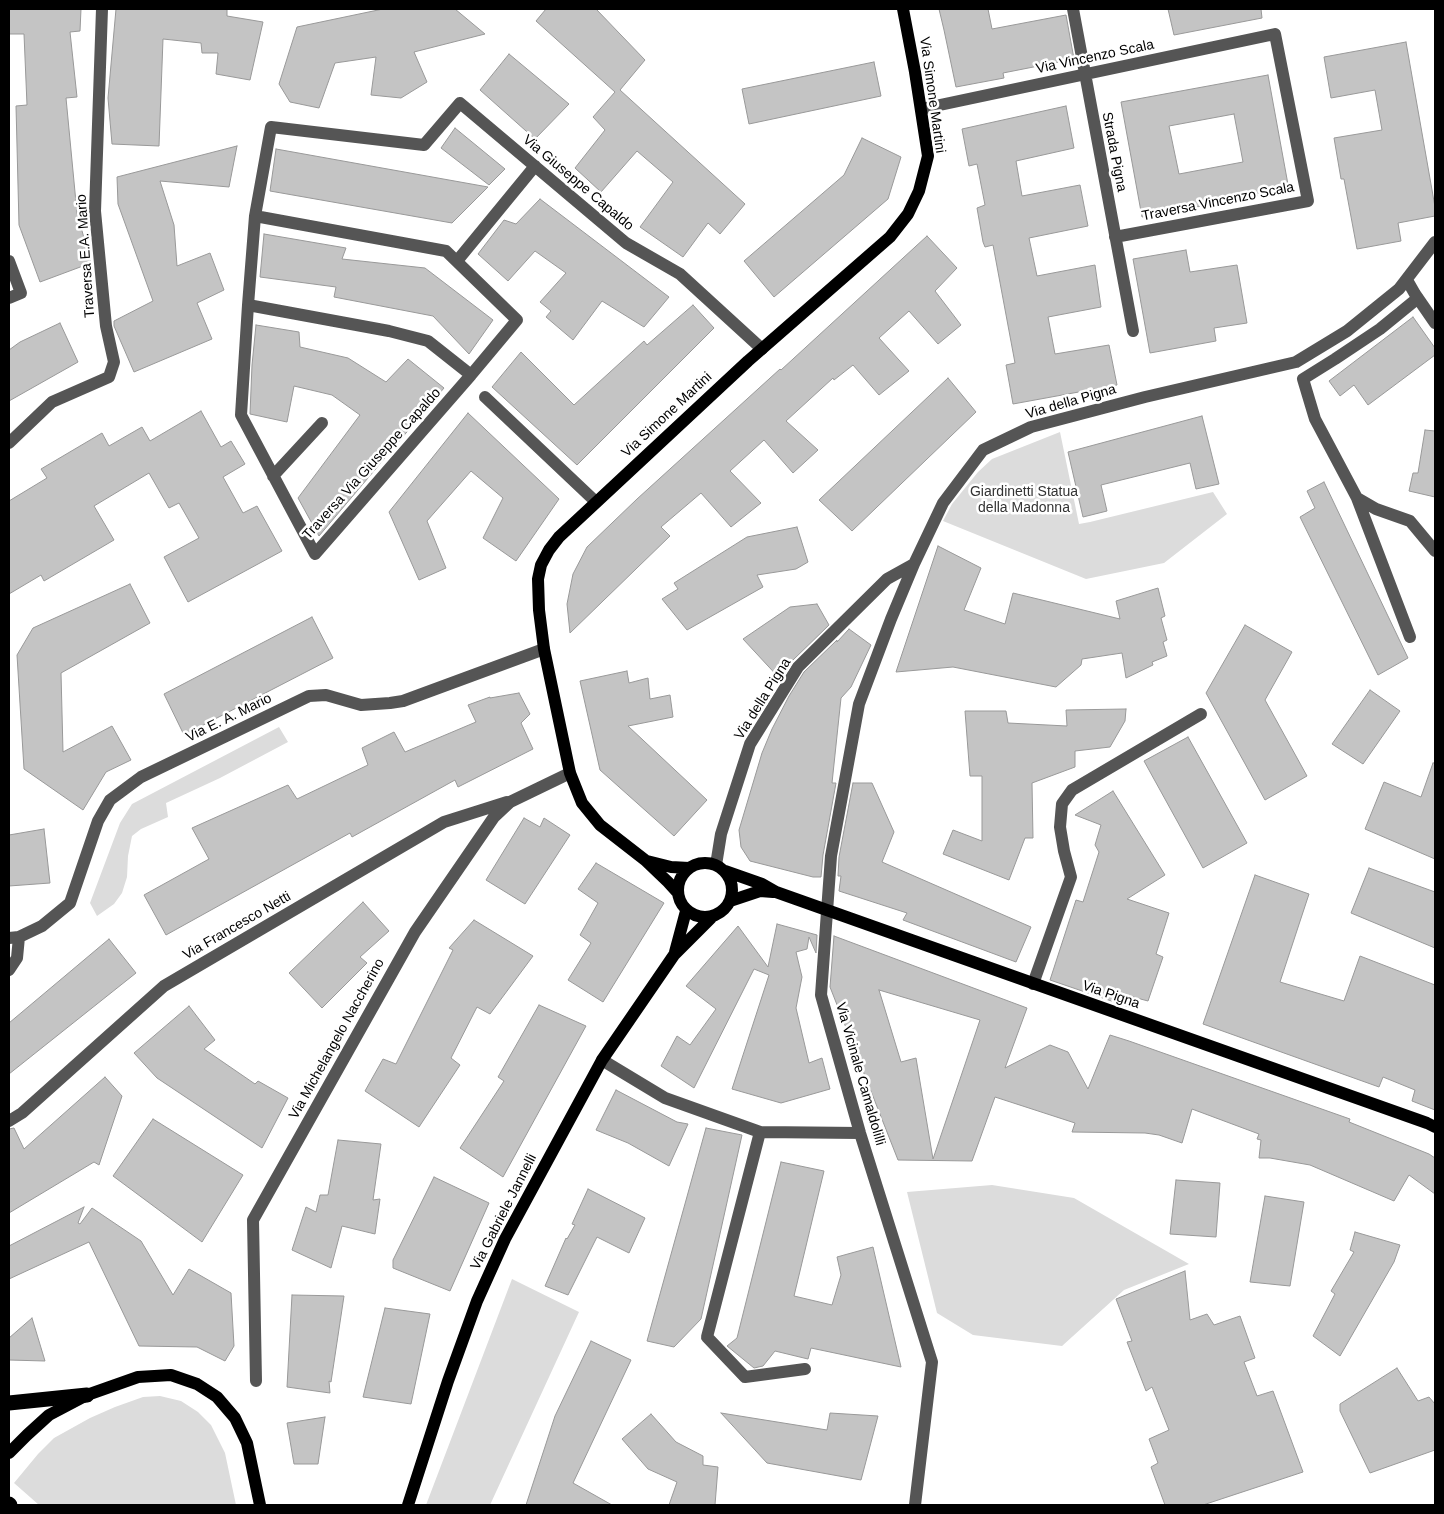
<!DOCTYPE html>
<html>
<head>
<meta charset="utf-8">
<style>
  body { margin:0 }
  #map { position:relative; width:1444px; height:1514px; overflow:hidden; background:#fff; font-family:Helvetica,sans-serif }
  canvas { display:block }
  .frame { position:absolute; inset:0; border:10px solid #000; pointer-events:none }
</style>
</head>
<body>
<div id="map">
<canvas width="1444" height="1514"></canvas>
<div class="frame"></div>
</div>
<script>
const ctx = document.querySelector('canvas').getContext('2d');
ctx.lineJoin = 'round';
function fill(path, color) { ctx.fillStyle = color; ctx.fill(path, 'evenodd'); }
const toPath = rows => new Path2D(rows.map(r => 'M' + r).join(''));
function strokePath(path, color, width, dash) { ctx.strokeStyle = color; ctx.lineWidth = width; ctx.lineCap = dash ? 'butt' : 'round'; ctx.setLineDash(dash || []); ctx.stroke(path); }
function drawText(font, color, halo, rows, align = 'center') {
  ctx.font = font + ' Helvetica,sans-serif'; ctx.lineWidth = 5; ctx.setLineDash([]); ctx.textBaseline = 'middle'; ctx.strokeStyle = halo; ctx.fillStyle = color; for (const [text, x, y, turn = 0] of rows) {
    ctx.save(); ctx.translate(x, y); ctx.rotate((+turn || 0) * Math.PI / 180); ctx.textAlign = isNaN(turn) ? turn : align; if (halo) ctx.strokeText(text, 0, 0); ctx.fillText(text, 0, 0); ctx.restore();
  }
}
fill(toPath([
  [1060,432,1079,524,1090,522,1213,492,1227,514,1164,563,1086,579,943,521,952,504,978,472,992,459],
  [279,727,288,742,220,778,166,803,168,817,141,829,132,836,128,856,127,877,122,893,114,904,97,916,90,903,120,823,132,804],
  [992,1185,1074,1198,1189,1264,1124,1290,1062,1346,973,1335,937,1313,907,1192],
  [512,1279,579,1312,490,1505,426,1505],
  [160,1396,181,1401,198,1412,211,1425,225,1453,236,1505,39,1505,14,1483,38,1454,54,1438,90,1418,115,1407,143,1397]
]), '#dcdcdc');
const building = toPath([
  [9,9,81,9,80,31,70,32,77,97,66,98,77,213,91,263,40,282,19,225,16,106,27,105,24,34,9,34,9,9],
  [116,9,227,9,227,16,263,22,250,80,216,74,218,53,202,53,201,43,163,39,159,146,112,144,108,98,116,9],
  [383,9,455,9,485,34,414,52,427,82,401,98,371,95,376,57,335,63,319,108,290,102,279,84,297,27,383,9],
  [546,9,596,9,645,60,620,90,745,204,720,234,708,223,683,257,640,227,673,182,637,151,601,192,575,168,605,130,593,117,615,92,536,21,546,9],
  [939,9,988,9,992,29,1066,15,1074,59,1003,73,1004,78,956,87,944,30,939,9],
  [1168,9,1261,9,1262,18,1174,35,1168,9],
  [1406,42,1435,207,1435,216,1398,223,1401,241,1357,249,1344,179,1341,179,1334,138,1382,130,1375,90,1331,98,1324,57,1406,42],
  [509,54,569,104,535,139,480,90,509,54],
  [874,62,881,96,749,124,742,89,874,62],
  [1268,75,1289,190,1142,217,1121,102,1268,75],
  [1234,114,1243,162,1179,174,1169,126,1234,114],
  [1066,106,1074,148,1016,161,1022,196,1080,185,1088,226,1029,238,1037,276,1095,265,1101,307,1048,317,1055,354,1109,345,1117,385,1013,404,1006,365,1015,363,993,245,985,247,983,242,977,208,985,205,977,164,969,166,962,129,1066,106],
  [455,128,505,169,489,185,441,148,455,128],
  [862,138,901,157,888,199,774,297,744,261,844,175,862,138],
  [237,146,229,187,160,181,174,225,177,266,210,253,224,290,197,303,212,339,134,372,114,326,114,321,153,301,118,204,117,177,237,146],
  [276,149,488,187,452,223,270,191,276,149],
  [540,199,669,297,644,327,602,301,573,340,546,317,551,311,540,302,566,273,535,251,508,281,478,254,504,220,516,224,540,199],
  [264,234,346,248,342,259,425,268,493,320,469,354,433,316,334,297,336,287,260,277,264,234],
  [927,236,957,268,935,291,961,325,938,344,909,311,879,338,909,371,879,395,853,365,834,380,833,378,786,421,818,450,793,473,764,440,730,471,761,503,731,527,701,493,661,527,670,536,570,633,567,604,573,574,587,547,637,499,780,369,781,370,927,236],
  [1186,250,1190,272,1237,265,1247,323,1214,328,1216,341,1150,353,1133,259,1186,250],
  [693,305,714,328,577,465,492,387,521,352,574,405,644,341,647,345,693,305],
  [1413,317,1435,348,1435,355,1368,405,1354,385,1340,396,1329,381,1413,317],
  [60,323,78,362,9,401,9,350,20,342,60,323],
  [256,325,299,332,300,347,348,358,386,382,408,359,444,388,319,536,298,498,360,415,332,395,294,386,287,422,250,414,252,365,256,325],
  [948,378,976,412,852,531,819,500,948,378],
  [201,411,221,447,231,441,245,464,223,477,243,513,257,506,282,551,188,602,164,557,199,538,179,503,169,508,149,473,94,506,114,540,44,581,41,575,9,594,9,501,47,478,41,469,102,433,109,446,142,427,150,441,201,411],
  [468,413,559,499,516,561,483,538,503,498,471,471,427,521,446,568,419,580,389,512,468,413],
  [1202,416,1219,484,1196,489,1190,463,1101,485,1107,511,1083,517,1068,452,1202,416],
  [1425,430,1435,431,1435,497,1409,491,1413,473,1418,473,1425,430],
  [1324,482,1408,658,1378,675,1300,517,1315,508,1307,491,1324,482],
  [797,527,808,562,796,569,757,575,763,587,687,630,662,599,678,589,674,583,747,537,797,527],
  [938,546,981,568,964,610,1005,624,1013,593,1120,619,1116,601,1158,588,1165,616,1161,618,1167,640,1163,642,1167,656,1152,662,1153,665,1126,678,1122,653,1082,659,1081,665,1056,687,953,667,896,672,938,546],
  [130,584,150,623,61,673,63,752,112,726,131,760,106,772,83,810,24,769,17,655,33,628,130,584],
  [817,604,829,625,792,661,781,680,743,639,790,607,817,604],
  [312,617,333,658,184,735,164,694,312,617],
  [1245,625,1292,652,1265,700,1307,776,1265,800,1206,693,1245,625],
  [849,629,871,645,851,687,841,698,832,783,836,783,823,855,821,877,813,877,750,861,741,847,739,830,762,753,772,729,789,696,804,672,837,640,837,642,849,629],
  [627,671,629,683,648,678,650,699,670,695,673,717,628,726,707,800,674,836,600,770,580,681,627,671],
  [1370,690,1400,711,1363,764,1332,744,1370,690],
  [519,693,530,714,521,723,533,749,458,787,455,780,352,837,350,833,166,935,144,895,209,859,192,828,288,785,297,799,368,765,362,748,394,732,405,752,476,722,468,705,490,697,490,698,519,693],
  [1126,709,1125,721,1110,747,1075,751,1075,767,1032,783,1033,838,1025,838,1009,880,943,854,953,830,982,841,982,776,970,776,965,711,1006,711,1008,723,1067,726,1066,710,1126,709],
  [1188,737,1247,843,1203,868,1144,761,1188,737],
  [1433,763,1435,763,1435,859,1365,829,1384,782,1421,797,1433,763],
  [853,783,872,783,894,832,882,862,1031,927,1016,962,903,920,907,913,839,891,841,876,838,876,839,857,853,783],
  [1113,791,1165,875,1127,899,1169,913,1156,954,1163,957,1148,1001,1133,997,1129,1007,1050,980,1076,900,1083,902,1099,852,1095,845,1101,825,1075,815,1113,791],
  [524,818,540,827,544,818,570,835,525,904,486,880,524,818],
  [44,829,50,883,9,886,9,835,44,829],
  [596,863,664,903,603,1002,568,980,591,943,580,935,598,903,578,889,596,863],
  [1369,868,1435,892,1435,948,1351,913,1369,868],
  [1255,875,1309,894,1280,982,1344,1001,1360,956,1435,985,1435,1110,1412,1101,1415,1090,1383,1077,1379,1087,1203,1024,1255,875],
  [363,902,389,931,360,957,367,963,322,1008,289,973,363,902],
  [474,920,533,956,490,1014,477,1007,451,1058,460,1065,419,1127,365,1091,383,1059,396,1064,453,950,449,948,474,920],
  [777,924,817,935,816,953,809,937,807,949,796,952,802,977,796,1008,809,1063,822,1058,830,1089,781,1103,732,1089,769,975,754,969,694,1088,661,1066,677,1036,690,1045,716,1009,686,986,738,926,768,967,777,924],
  [834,936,1027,1008,1005,1068,1050,1045,1068,1052,1088,1089,1110,1035,1129,1041,1350,1119,1349,1122,1429,1154,1435,1158,1435,1194,1409,1175,1394,1201,1310,1165,1270,1158,1259,1158,1261,1140,1257,1139,1259,1134,1192,1109,1182,1143,1159,1135,1145,1133,1072,1132,1075,1123,995,1097,972,1161,898,1160,830,987,834,936],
  [879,990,980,1020,933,1159,916,1058,901,1062,879,990],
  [109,939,136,973,9,1074,9,1023,109,939],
  [539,1005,586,1026,503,1177,460,1148,504,1081,498,1077,539,1005],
  [189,1006,215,1040,204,1049,255,1084,258,1081,288,1098,262,1148,157,1078,134,1053,189,1006],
  [105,1077,122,1096,99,1165,94,1162,9,1213,9,1129,14,1128,24,1149,105,1077],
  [616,1090,677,1122,688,1124,669,1166,628,1143,596,1130,616,1090],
  [153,1119,243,1175,202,1242,113,1176,153,1119],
  [706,1128,742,1135,701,1319,674,1347,647,1341,706,1128],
  [338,1140,381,1144,373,1200,380,1199,375,1234,342,1226,331,1268,292,1250,306,1207,316,1212,320,1195,328,1195,338,1140],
  [781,1162,824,1171,794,1296,832,1305,841,1275,837,1257,873,1247,901,1367,811,1348,808,1359,775,1351,763,1366,754,1368,727,1346,737,1338,781,1162],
  [434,1177,489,1203,450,1291,393,1268,393,1260,434,1177],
  [1176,1180,1220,1183,1216,1237,1170,1234,1176,1180],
  [588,1189,645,1218,629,1253,597,1237,568,1295,545,1286,566,1238,567,1239,575,1225,572,1224,588,1189],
  [1265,1196,1304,1202,1290,1286,1250,1282,1265,1196],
  [84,1207,78,1223,80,1224,92,1208,141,1241,173,1295,189,1269,231,1293,234,1346,225,1361,197,1347,139,1346,89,1242,9,1279,9,1246,84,1207],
  [1355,1232,1400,1245,1394,1262,1340,1356,1313,1336,1335,1294,1331,1291,1354,1252,1350,1250,1355,1232],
  [1185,1271,1190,1320,1207,1314,1214,1325,1240,1316,1255,1358,1244,1362,1257,1396,1273,1391,1303,1472,1203,1505,1165,1505,1151,1467,1158,1463,1149,1439,1169,1430,1152,1387,1146,1391,1127,1342,1132,1341,1116,1299,1185,1271],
  [292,1295,344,1296,331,1382,329,1381,330,1393,287,1387,292,1295],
  [385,1308,430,1314,411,1404,363,1397,385,1308],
  [32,1318,45,1361,9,1360,9,1338,32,1318],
  [591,1341,631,1360,573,1483,612,1505,526,1505,555,1416,591,1341],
  [1397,1368,1418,1401,1429,1397,1435,1404,1435,1450,1370,1473,1340,1411,1340,1404,1397,1368],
  [721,1413,827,1430,830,1413,878,1416,861,1480,767,1463,721,1413],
  [651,1414,676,1442,703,1456,703,1465,718,1467,715,1505,669,1505,677,1482,648,1469,622,1439,651,1414],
  [325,1417,318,1464,294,1464,287,1423,325,1417]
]);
fill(building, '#c4c4c4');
strokePath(building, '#999', 1);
strokePath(toPath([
  [1073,9,1133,331],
  [921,109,1275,34,1308,201,1115,237],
  [255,216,446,251,517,320,471,375,428,341,389,331,248,305,255,216,271,127,424,145,460,103,626,243,680,274,762,349],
  [9,261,21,293,9,298],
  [457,261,535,166],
  [1407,280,1415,294,1435,323],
  [248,305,241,415,315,554,471,375],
  [485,397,596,502],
  [9,443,52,402,109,377,114,362,106,326,95,211,102,9],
  [273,476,322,423],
  [1357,498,1376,509,1410,521,1435,551],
  [1410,637,1357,498,1315,419,1303,379,1335,359,1380,329,1418,298],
  [716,865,721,834,750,744,798,667,887,579,914,564],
  [9,938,19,937,42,926,70,903,98,821,110,800,141,777,309,696,326,695,361,705,390,703,403,701,544,649],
  [9,970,17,958,19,937],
  [1033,984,1071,877,1064,851,1060,827,1062,804,1072,790,1201,714],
  [602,1060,665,1098,760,1132,860,1133],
  [9,1121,22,1113,164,986,444,822,507,802],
  [760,1132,707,1337,745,1377,805,1369],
  [256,1381,253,1220,415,932,494,817,510,802,570,773],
  [915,1505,932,1362,860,1133,821,995,831,856,859,704,891,619,914,564,943,503,983,450,1031,427,1145,397,1296,362,1347,331,1399,289,1435,242]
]), '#555', 12);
strokePath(toPath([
  [647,861,671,867,689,868],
  '678 890a27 27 0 1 1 54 0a27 27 0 1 1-54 0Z',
  [725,871,762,884,776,892,1427,1123,1435,1127],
  [678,893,668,882,645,860,600,825,582,803,570,773,544,649,539,610,538,579,541,565,549,550,559,537,748,361,890,237,908,214,919,191,928,156,915,72,903,9],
  [730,901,760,891,773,892],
  [675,952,686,911],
  [9,1453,27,1435,49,1415,87,1395,138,1377,171,1375,197,1384,217,1397,235,1418,247,1443,260,1505],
  [408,1505,448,1381,477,1301,505,1239,602,1060,674,955,711,918]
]), '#000', 12);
strokePath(toPath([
  [9,1403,87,1395],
  [9,1504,10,1505]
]), '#000', 15);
drawText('14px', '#000', '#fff', [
  ["Via Vincenzo Scala",1095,57,-12],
  ["Via Simone Martini",932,95,82],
  ["Strada Pigna",1114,152,79],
  ["Via Giuseppe Capaldo",578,183,40],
  ["Traversa Vincenzo Scala",1218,202,-11],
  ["Traversa E.A. Mario",86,256,-94],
  ["Via della Pigna",1071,402,-16],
  ["Via Simone Martini",667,415,-43],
  ["Traversa Via Giuseppe Capaldo",372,464,-48],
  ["Via della Pigna",763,699,-58],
  ["Via E. A. Mario",229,718,-26],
  ["Via Francesco Netti",237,926,-30],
  ["Via Pigna",1111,995,19],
  ["Via Michelangelo Naccherino",337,1039,-61],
  ["Via Vicinale Camaldolilli",860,1074,74],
  ["Via Gabriele Jannelli",504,1212,-63]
]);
drawText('14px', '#333', '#fff', [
  ["Giardinetti Statua",1024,492],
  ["della Madonna",1024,508]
]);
</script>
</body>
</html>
